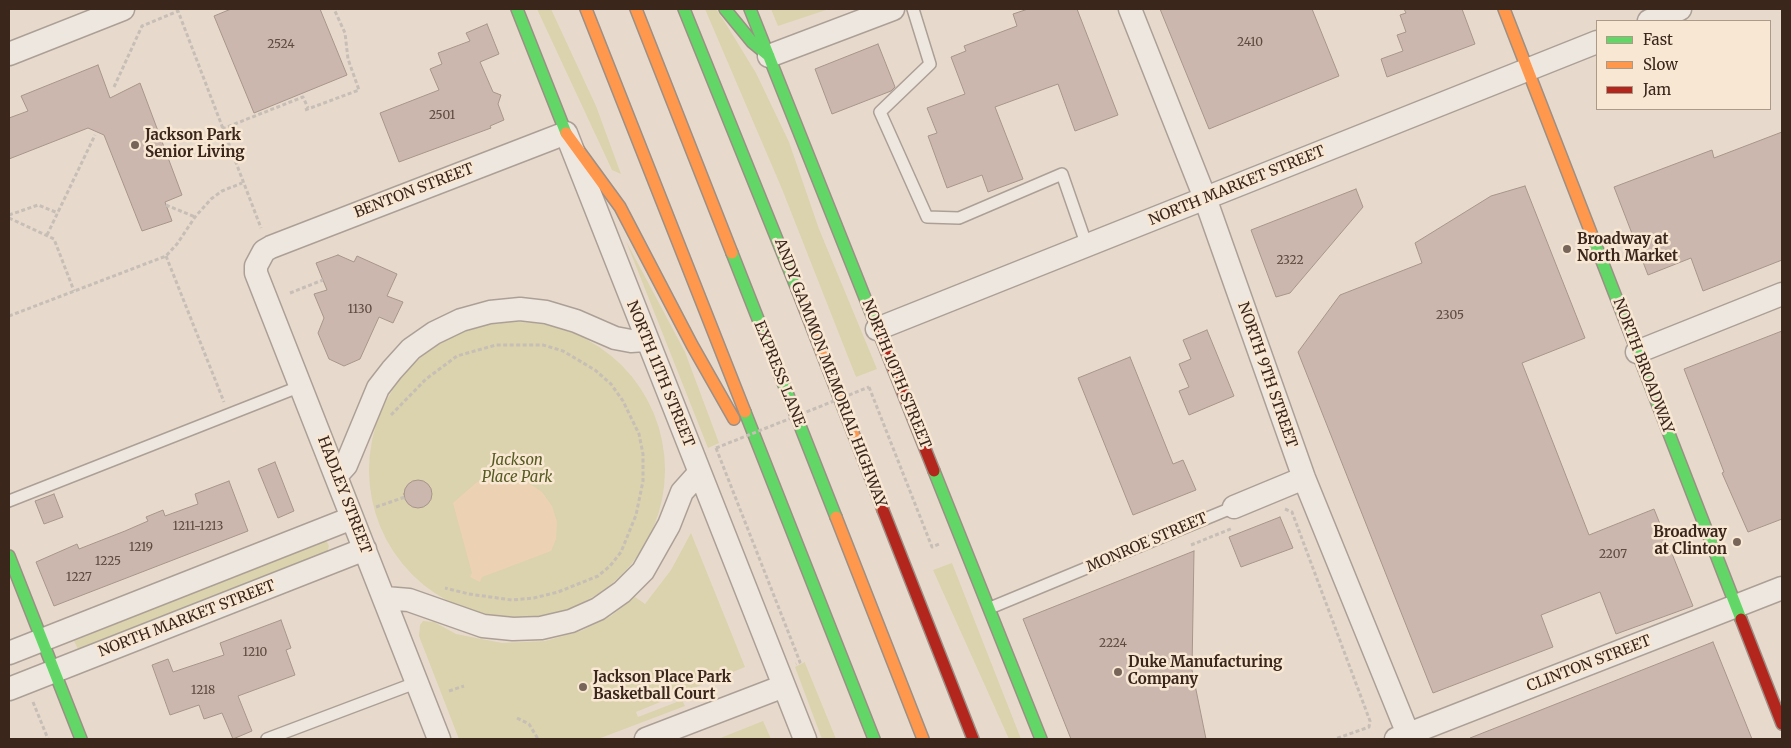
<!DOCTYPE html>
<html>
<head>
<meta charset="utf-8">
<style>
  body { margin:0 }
  #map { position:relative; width:1791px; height:748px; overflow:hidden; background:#e7dacc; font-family:Merriweather,serif }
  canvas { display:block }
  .frame { position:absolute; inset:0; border:10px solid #3b261c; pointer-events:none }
  .legend { position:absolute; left:1596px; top:20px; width:175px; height:90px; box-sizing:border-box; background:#f8e7d2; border:1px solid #ac9a89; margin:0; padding:6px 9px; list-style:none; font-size:15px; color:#3b261c }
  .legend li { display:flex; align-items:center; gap:10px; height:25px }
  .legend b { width:25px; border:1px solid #ac9a89 }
</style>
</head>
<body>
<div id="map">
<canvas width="1791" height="748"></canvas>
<div class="frame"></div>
<ul class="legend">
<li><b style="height:6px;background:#63d668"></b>Fast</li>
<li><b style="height:6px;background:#ff974d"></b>Slow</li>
<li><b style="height:6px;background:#b3261e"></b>Jam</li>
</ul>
</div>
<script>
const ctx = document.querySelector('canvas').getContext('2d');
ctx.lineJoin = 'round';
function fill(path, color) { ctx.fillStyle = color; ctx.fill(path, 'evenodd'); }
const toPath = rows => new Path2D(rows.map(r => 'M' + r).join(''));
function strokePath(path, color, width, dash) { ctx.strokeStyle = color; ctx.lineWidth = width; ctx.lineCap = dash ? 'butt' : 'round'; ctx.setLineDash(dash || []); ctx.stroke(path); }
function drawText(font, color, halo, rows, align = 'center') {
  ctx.font = font + ' Merriweather,serif'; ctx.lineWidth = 5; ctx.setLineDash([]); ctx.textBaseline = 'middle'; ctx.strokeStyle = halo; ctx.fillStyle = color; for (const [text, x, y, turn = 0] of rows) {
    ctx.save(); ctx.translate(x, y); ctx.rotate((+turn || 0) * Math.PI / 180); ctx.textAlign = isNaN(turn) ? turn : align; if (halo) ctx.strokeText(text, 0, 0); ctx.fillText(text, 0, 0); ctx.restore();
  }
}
fill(toPath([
  [537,9,551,9,596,106,621,174,612,170],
  [705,9,716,9,726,24,756,73,789,142,819,229,877,369,856,377,782,189],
  [771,9,829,9,778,26],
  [626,241,685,352,719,443,708,448],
  '369 470a148 148 0 1 1 296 0a148 148 0 1 1-296 0Z',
  [691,533,745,667,636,712,638,717,682,700,685,706,598,739,459,739,419,636,420,625,423,621,434,622,456,634,502,643,545,641,581,631,611,616,635,597,645,604,671,570],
  [322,541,327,542,329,546,327,553,79,651,74,641],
  [952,563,1021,739,1009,739,933,570],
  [805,662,805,663,836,739,822,739,795,667],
  [763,721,771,739,718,739]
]), '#dbd3ad');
fill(toPath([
  [494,477,511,477,527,482,542,492,552,506,557,522,556,539,551,551,482,577,480,582,470,577,472,573,453,503,477,482]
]), '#ecd2b2');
const building = toPath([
  [231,9,320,9,347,75,254,113,214,16,231,9],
  [1028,9,1077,9,1118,115,1075,131,1058,84,995,107,1023,179,988,192,982,175,947,188,928,136,937,133,927,108,965,94,951,57,966,51,964,46,1017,26,1013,14,1028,9],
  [1160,9,1312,9,1339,76,1209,129,1160,9],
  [1404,9,1462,9,1475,44,1387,77,1381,59,1403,51,1397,35,1406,32,1400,15,1406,13,1404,9],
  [487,24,499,54,480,62,493,92,501,95,498,104,504,120,490,126,491,128,399,162,380,113,439,90,430,69,442,64,438,53,470,41,466,33,487,24],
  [878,44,895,87,891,91,832,114,815,69,878,44],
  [98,65,110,98,140,83,182,195,165,202,172,221,142,231,104,135,88,128,9,159,9,118,28,111,21,96,98,65],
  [1782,132,1782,260,1703,291,1691,258,1648,275,1614,187,1712,150,1714,158,1782,132],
  [1525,186,1585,338,1522,363,1589,535,1654,509,1693,606,1616,634,1600,592,1541,615,1553,647,1433,693,1298,352,1340,295,1422,263,1415,243,1491,196,1525,186],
  [1356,189,1363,207,1290,293,1276,297,1251,230,1356,189],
  [338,255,354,262,357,256,397,274,387,296,403,302,393,323,379,317,360,359,344,366,329,359,318,333,324,318,314,294,327,290,316,263,338,255],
  [1207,330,1234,396,1189,415,1179,391,1189,387,1179,364,1191,359,1183,340,1207,330],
  [1782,331,1782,519,1748,532,1722,473,1724,472,1684,369,1782,331],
  [1130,357,1173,464,1183,460,1196,490,1133,515,1078,378,1130,357],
  [275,462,294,511,278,518,258,469,275,462],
  '404 494a14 14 0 1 1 28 0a14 14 0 1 1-28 0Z',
  [229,481,248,531,54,606,36,562,77,544,79,549,125,531,148,521,146,517,163,510,165,516,198,504,195,494,229,481],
  [54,494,63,517,44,524,35,501,54,494],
  [1280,517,1293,548,1241,567,1229,537,1280,517],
  [1194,551,1192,670,1206,739,1071,739,1023,619,1194,551],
  [281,620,291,648,286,650,295,675,238,696,252,731,233,739,222,713,204,719,199,705,170,715,152,665,168,659,173,672,224,655,220,643,281,620],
  [1713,642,1752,739,1470,739,1470,738,1713,642]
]);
fill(building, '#cbb7ad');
strokePath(building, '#a7958b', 1);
const lane = toPath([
  [913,9,930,64,880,112,927,217,959,218,1062,174,1087,246],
  [9,501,301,386],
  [990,608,1234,507],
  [267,739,418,682]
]);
const street = toPath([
  [1130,9,1205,198,1304,478,1410,739],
  [1649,21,1680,9],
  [9,54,123,9],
  [769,56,893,9],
  [877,329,1597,42],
  [1637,352,1782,294],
  [336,476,346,465,378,388,392,370,411,349,434,333,461,320,490,312,520,309,546,312,576,321,615,338,631,341,645,340],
  [1234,507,1304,478],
  [385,598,409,600,483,626,513,629,541,628,571,621,598,609,622,592,643,571,669,525,682,492,699,473],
  [9,653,352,518],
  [9,689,365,549],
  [439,739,256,273,256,266,264,251,271,247,566,133,805,739],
  [646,739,784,686],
  [1396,739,1782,588]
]);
const fast = toPath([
  [517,9,566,133],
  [684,9,797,289],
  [725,9,752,42,769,56],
  [750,9,877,328],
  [1593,238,1741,619],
  [732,253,836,517],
  [745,412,874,739],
  [934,471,1041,739],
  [9,556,81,739]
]);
const slow = toPath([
  [586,9,745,412],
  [636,9,732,253],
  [1504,9,1593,238],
  [566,133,620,207,692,345,734,419],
  [797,289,883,510],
  [836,517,923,739]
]);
const jam = toPath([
  [877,328,934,471],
  [883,510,973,739],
  [1741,619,1782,724]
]);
strokePath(lane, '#aca096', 14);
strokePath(street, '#aca096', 25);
strokePath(fast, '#9c8f85', 14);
strokePath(slow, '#9c8f85', 14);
strokePath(jam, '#9c8f85', 14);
strokePath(toPath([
  [114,87,142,26,178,11,261,228],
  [305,110,359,90,348,59,345,33,334,9],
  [222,129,303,97,308,108],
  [166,205,195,217],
  [9,215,38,205,58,213],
  [9,218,54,239,74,291],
  [47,235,95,135],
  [166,256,224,402],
  [290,293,323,280],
  [9,316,166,256,177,244,195,217,211,199,222,191,242,183],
  [869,387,932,547,939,544],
  [391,415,426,379,457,356,496,345,543,345,563,351,595,370,611,384,623,401,639,434,643,454,643,481,636,515,621,552,610,566,598,576,558,592,534,598,512,600,469,594,445,588],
  [716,448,800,662,796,664],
  [376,507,405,497],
  [1285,509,1292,512,1370,721,1369,727,1335,739],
  [1191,545,1233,528],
  [449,691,464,686],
  [33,702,48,739],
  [517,718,529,724,538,739]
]), '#c7beb6', 3, [4, 2.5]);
strokePath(lane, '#eee7df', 11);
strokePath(street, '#eee7df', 22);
strokePath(fast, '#63d668', 11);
strokePath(slow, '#ff974d', 11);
strokePath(jam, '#b3261e', 11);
strokePath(toPath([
  [716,448,869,387]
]), '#c7beb6', 3, [4, 2.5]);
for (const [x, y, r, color] of [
  [135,145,5,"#77655a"],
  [1567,249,5,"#77655a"],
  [1737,542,5,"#77655a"],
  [1118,672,5,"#77655a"],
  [583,687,5,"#77655a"]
]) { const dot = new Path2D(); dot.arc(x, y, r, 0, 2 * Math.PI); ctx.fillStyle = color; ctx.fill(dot); strokePath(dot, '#f8e7d2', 2); }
drawText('12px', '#5f4a40', null, [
  ["2410",1250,43],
  ["2524",281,45],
  ["2501",442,116],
  ["2322",1290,261],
  ["1130",360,310],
  ["2305",1450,316],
  ["1211-1213",198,527],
  ["1219",141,548],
  ["2207",1613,555],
  ["1225",108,562],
  ["1227",79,578],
  ["2224",1113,644],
  ["1210",255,653],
  ["1218",203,691]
]);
drawText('bold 15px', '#3b261c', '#f8e7d2', [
  ["Jackson Park",145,136],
  ["Senior Living",145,153],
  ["Broadway at",1577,240],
  ["North Market",1577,257],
  ["Broadway",1727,533,"right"],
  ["at Clinton",1727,550,"right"],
  ["Duke Manufacturing",1128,663],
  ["Company",1128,680],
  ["Jackson Place Park",593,678],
  ["Basketball Court",593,695]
], 'left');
drawText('15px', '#3b261c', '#f8e7d2', [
  ["NORTH MARKET STREET",1237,186,-22],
  ["BENTON STREET",414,191,-21],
  ["NORTH BROADWAY",1643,366,69],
  ["ANDY GAMMON MEMORIAL HIGHWAY",830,373,69],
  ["NORTH 11TH STREET",660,374,68],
  ["EXPRESS LANE",779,374,68],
  ["NORTH 10TH STREET",896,374,68],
  ["NORTH 9TH STREET",1267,375,71],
  ["HADLEY STREET",344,495,69],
  ["MONROE STREET",1147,543,-23],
  ["NORTH MARKET STREET",187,619,-21],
  ["CLINTON STREET",1589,664,-21]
]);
drawText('italic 15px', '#555a21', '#f8e7d2', [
  ["Jackson",517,461],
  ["Place Park",517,478]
]);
</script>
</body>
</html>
